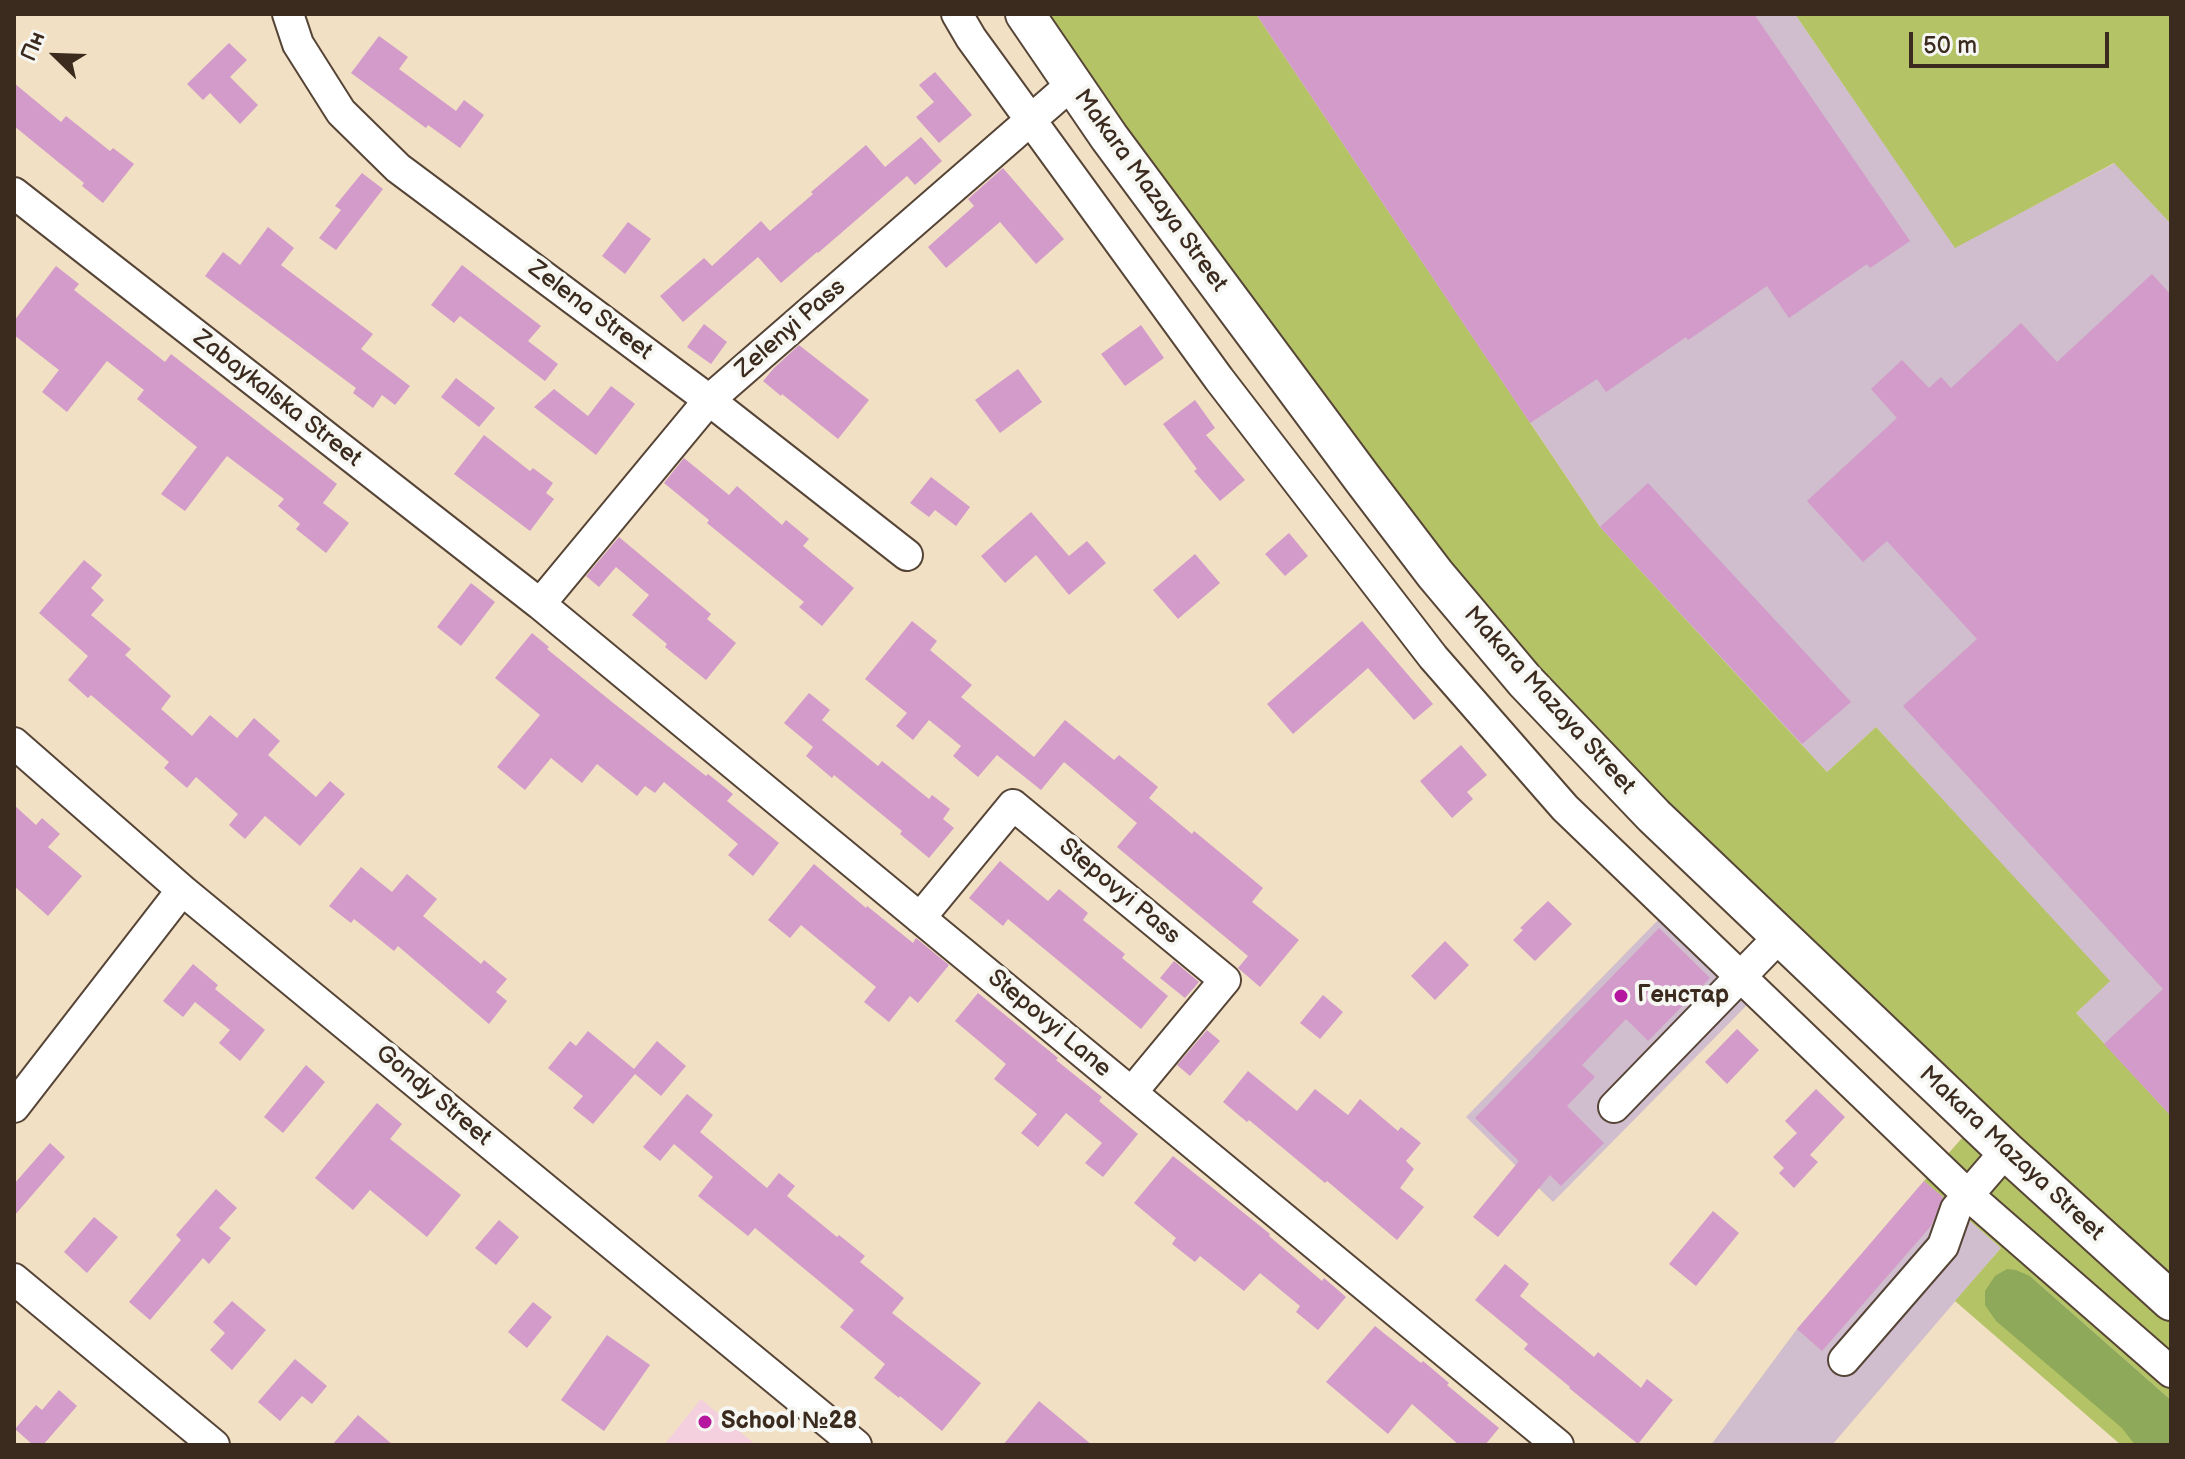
<!DOCTYPE html>
<html>
<head>
<meta charset="utf-8">
<style>
  body { margin:0 }
  #map { position:relative; width:2185px; height:1459px; overflow:hidden; background:#f1e0c3; font-family:"Balsamiq Sans",sans-serif }
  canvas { display:block }
  .frame { position:absolute; inset:0; border:16px solid #3b2a1e; pointer-events:none }
  .north { position:absolute; left:16px; top:16px; width:80px; height:80px; -webkit-text-stroke:6px #f6f6f2; paint-order:stroke; rotate:293deg; font-size:22px; font-weight:700; line-height:32px; text-align:center; color:#3b2a1e }
  .north::after { content:''; display:block; margin:auto; width:28px; height:36px; background:#3b2a1e; clip-path:polygon(50% 0,100% 100%,50% 72%,0 100%) }
  .scale { position:absolute; left:1909px; top:32px; width:200px; height:36px; box-sizing:border-box; border:4px solid #3b2a1e; border-top:0; padding-left:10px; font-size:24px; line-height:28px; white-space:nowrap; color:#3b2a1e; -webkit-text-stroke:6px #f6f6f2; paint-order:stroke }
</style>
</head>
<body>
<div id="map">
<canvas width="2185" height="1459"></canvas>
<div class="frame"></div>
<div class="north">Пн</div>
<div class="scale">50 m</div>
</div>
<script>
const ctx = document.querySelector('canvas').getContext('2d');
ctx.lineJoin = 'round';
function fill(path, color) { ctx.fillStyle = color; ctx.fill(path, 'evenodd'); }
const toPath = rows => new Path2D(rows.map(r => 'M' + r).join(''));
function strokePath(path, color, width, dash) { ctx.strokeStyle = color; ctx.lineWidth = width; ctx.lineCap = dash ? 'butt' : 'round'; ctx.setLineDash(dash || []); ctx.stroke(path); }
function drawText(font, color, halo, rows, align = 'center') {
  ctx.font = font + ' "Balsamiq Sans",sans-serif'; ctx.lineWidth = 8; ctx.setLineDash([]); ctx.textBaseline = 'middle'; ctx.strokeStyle = halo; ctx.fillStyle = color; for (const [text, x, y, turn = 0] of rows) {
    ctx.save(); ctx.translate(x, y); ctx.rotate((+turn || 0) * Math.PI / 180); ctx.textAlign = isNaN(turn) ? turn : align; if (halo) ctx.strokeText(text, 0, 0); ctx.fillText(text, 0, 0); ctx.restore();
  }
}
fill(toPath([
  [701,1399,756,1445,664,1445]
]), '#f4cfdd');
fill(toPath([
  [1257,14,1795,14,1955,247,2115,163,2171,224,2171,1116,2076,1013,2109,981,1876,727,1827,772,1600,527],
  [1659,919,1747,1005,1553,1202,1466,1117],
  [1924,1181,2001,1248,1832,1445,1711,1445,1797,1329]
]), '#d0bdcd');
fill(toPath([
  [1037,14,1256,14,1600,527,1827,772,1876,727,2110,981,2076,1013,2171,1116,2171,1287,1533,674],
  [1795,14,2171,14,2171,224,2114,163,1955,248],
  [1970,1129,2171,1312,2171,1400,2030,1276,2135,1445,2121,1445,1955,1301,2001,1248,1924,1181]
]), '#b4c365');
fill(toPath([
  [2007,1269,2016,1270,2030,1276,2171,1400,2171,1445,2135,1445,2122,1428,1996,1321,1985,1305,1985,1291,1995,1276]
]), '#8fa95a');
fill(toPath([
  [1256,14,1754,14,1910,241,1870,268,1867,264,1789,318,1767,286,1688,340,1686,337,1606,392,1597,379,1530,423],
  [379,36,408,57,399,69,456,111,464,100,484,115,460,148,428,125,426,128,351,73],
  [229,43,247,60,230,77,258,105,240,124,210,93,203,100,187,84],
  [935,72,972,115,939,143,916,117,934,102,919,85],
  [14,83,61,122,66,116,110,151,113,148,134,164,103,203,82,186,84,183,14,126],
  [921,137,942,161,915,185,907,176,818,253,817,252,781,283,758,257,683,322,660,296,704,258,712,266,761,221,770,231,813,194,811,192,866,145,885,167],
  [1003,168,1064,239,1036,264,1000,222,946,268,928,247,974,206,968,199],
  [362,173,383,189,336,250,319,238,341,210,335,206],
  [628,222,651,239,625,274,602,256],
  [268,227,294,248,281,265,373,334,361,349,410,386,395,405,382,395,373,408,353,393,356,388,205,276,223,252,240,265],
  [462,265,541,326,528,341,558,364,545,381,460,316,454,323,431,305],
  [56,266,79,284,74,290,165,362,171,354,337,484,323,503,349,523,326,553,296,529,300,524,278,506,284,499,227,456,185,511,161,494,197,447,137,399,144,390,107,361,67,412,42,392,59,370,14,335,14,321],
  [2152,274,2171,295,2171,1116,2104,1044,2163,989,1903,706,1977,639,1887,541,1863,562,1807,501,1897,418,1871,389,1902,360,1929,388,1941,377,1951,388,2021,323,2057,362],
  [704,324,727,342,711,364,687,347],
  [1141,325,1164,358,1125,386,1101,354],
  [799,345,869,400,838,439,782,394,781,396,763,381,774,368],
  [1018,369,1042,402,1000,433,975,400],
  [456,378,495,408,479,427,441,397],
  [611,386,635,404,596,455,534,407,554,389,588,416],
  [1195,400,1215,428,1206,435,1245,480,1220,501,1194,471,1197,469,1163,424],
  [484,435,530,471,533,468,553,483,546,493,554,499,530,531,454,474],
  [684,458,729,495,737,486,782,525,786,520,809,539,803,546,854,588,822,626,799,607,804,602,707,523,709,520,664,483],
  [931,477,970,507,956,526,935,510,929,517,910,503],
  [1648,483,1851,702,1802,744,1600,527],
  [1031,512,1069,556,1087,541,1106,563,1069,595,1036,555,1005,583,981,556],
  [1289,533,1308,556,1285,576,1265,554],
  [619,537,711,614,707,619,736,643,706,680,665,647,667,644,632,615,649,595,616,567,599,587,586,576],
  [1195,554,1220,583,1178,619,1153,590],
  [84,560,102,575,91,588,104,600,91,615,131,649,125,655,171,696,161,709,192,736,210,715,237,738,254,718,280,741,268,755,316,797,330,781,345,794,300,846,265,816,245,839,229,825,238,814,196,777,187,788,164,768,169,762,91,695,88,698,68,680,88,656,39,613],
  [471,583,495,602,461,646,437,627],
  [912,621,937,641,930,650,972,685,961,697,1034,757,1065,720,1114,760,1119,755,1158,787,1149,798,1192,834,1194,831,1263,888,1252,902,1299,940,1260,987,1238,968,1248,956,1117,847,1137,823,1064,762,1041,790,997,755,978,777,953,756,961,746,929,720,913,740,896,726,907,713,865,679],
  [1362,621,1433,704,1414,720,1368,668,1293,734,1267,704],
  [532,633,549,647,547,649,612,702,706,776,708,774,733,794,727,801,779,843,753,876,728,855,738,844,664,782,655,793,645,786,637,796,597,764,582,783,551,758,525,790,497,767,540,715,495,678],
  [809,693,830,710,822,720,878,766,882,761,929,799,932,795,950,809,943,819,954,828,929,858,900,834,902,831,834,775,832,778,806,756,813,747,784,723],
  [1461,745,1487,775,1467,792,1473,799,1452,818,1420,781],
  [14,805,36,825,42,818,60,834,48,847,82,876,48,916,14,886],
  [1000,861,1048,901,1059,889,1088,913,1083,920,1125,954,1122,958,1168,996,1141,1029,1008,919,1003,926,969,898],
  [814,864,866,908,867,906,913,943,916,938,949,965,918,1003,910,996,889,1022,864,1002,876,987,801,925,790,938,768,920],
  [361,867,392,892,407,874,437,899,423,916,481,964,484,960,507,979,496,992,507,1001,489,1024,398,946,394,951,354,919,351,923,329,906],
  [1548,901,1572,924,1535,961,1513,940,1523,930,1520,928],
  [1659,928,1710,978,1648,1041,1626,1019,1582,1065,1595,1077,1567,1106,1604,1143,1561,1186,1550,1175,1498,1237,1473,1217,1519,1161,1475,1118],
  [1445,941,1469,965,1435,1000,1411,976],
  [1174,961,1199,982,1185,998,1160,978],
  [193,964,218,985,215,989,265,1030,240,1061,219,1043,230,1030,195,1002,183,1017,163,1001],
  [978,993,1058,1058,1056,1060,1102,1097,1099,1101,1138,1134,1103,1177,1085,1163,1102,1143,1066,1113,1038,1147,1021,1133,1037,1114,994,1079,1006,1064,955,1021],
  [1323,995,1343,1012,1320,1039,1300,1023],
  [1737,1029,1759,1050,1727,1084,1705,1062],
  [1207,1030,1220,1041,1190,1076,1177,1065],
  [588,1031,634,1069,657,1041,686,1066,661,1096,635,1074,593,1124,573,1108,583,1096,548,1068,570,1041,576,1046],
  [306,1065,325,1082,283,1133,264,1117],
  [1248,1071,1297,1111,1315,1089,1348,1115,1360,1099,1398,1131,1401,1127,1421,1143,1406,1161,1414,1169,1400,1188,1424,1207,1397,1240,1327,1181,1325,1183,1249,1120,1247,1122,1223,1102],
  [1816,1089,1845,1117,1810,1155,1818,1162,1794,1188,1779,1173,1784,1168,1773,1157,1797,1133,1785,1121],
  [687,1094,713,1115,700,1132,767,1188,779,1173,795,1186,787,1196,837,1237,839,1235,865,1256,860,1262,904,1298,892,1313,981,1383,942,1431,900,1396,899,1398,874,1378,885,1364,840,1327,854,1310,755,1228,748,1236,698,1196,713,1177,674,1144,660,1161,643,1147],
  [377,1103,402,1124,390,1139,461,1195,427,1237,370,1190,353,1210,315,1178],
  [50,1143,65,1157,14,1216,14,1184],
  [1173,1156,1270,1234,1269,1236,1322,1281,1324,1278,1346,1297,1318,1330,1296,1312,1300,1306,1260,1273,1244,1291,1200,1256,1195,1262,1172,1244,1176,1238,1134,1203],
  [1924,1181,1943,1197,1931,1226,1822,1351,1797,1329],
  [216,1189,237,1208,219,1228,231,1238,209,1264,203,1258,150,1320,129,1302,181,1240,176,1235],
  [1713,1211,1739,1233,1696,1286,1669,1264],
  [94,1217,118,1237,87,1273,64,1252],
  [499,1220,519,1237,496,1265,475,1248],
  [1505,1264,1529,1284,1520,1296,1594,1357,1598,1352,1641,1388,1647,1379,1673,1400,1638,1444,1569,1388,1570,1387,1524,1349,1528,1344,1475,1300],
  [232,1301,266,1330,232,1370,210,1350,225,1333,213,1322],
  [533,1302,552,1317,527,1348,508,1332],
  [1375,1326,1421,1363,1423,1361,1449,1383,1447,1385,1499,1428,1485,1445,1459,1445,1412,1404,1388,1434,1326,1382],
  [607,1335,650,1365,604,1431,561,1400],
  [295,1359,327,1386,312,1404,302,1396,280,1421,258,1402],
  [59,1390,77,1406,43,1445,33,1445,15,1429,36,1405,42,1410],
  [1039,1401,1092,1445,1003,1445],
  [358,1415,393,1445,332,1445]
]), '#d29bc9');
const minor = toPath([
  [288,14,298,44,341,112,398,168,709,400,907,555],
  [957,14,971,38,1219,379,1433,657,1565,808,1968,1195,2171,1372],
  [14,193,540,604,1558,1445],
  [540,604,709,400,1072,84],
  [14,743,182,890,856,1445],
  [920,918,1013,805,1225,980,1132,1092],
  [14,1107,182,890],
  [1614,1107,1780,936],
  [14,1279,214,1445],
  [1844,1360,1943,1246,1956,1209,2006,1151]
]);
const major = toPath([
  [1025,14,1109,137,1362,478,1435,574,1525,681,1654,816,2006,1151,2171,1301]
]);
strokePath(minor, '#564537', 34);
strokePath(major, '#564537', 42);
strokePath(minor, '#fff', 30);
strokePath(major, '#fff', 38);
for (const [x, y, r, color] of [
  [1621,996,8,"#b5179e"],
  [705,1422,8,"#b5179e"]
]) { const dot = new Path2D(); dot.arc(x, y, r, 0, 2 * Math.PI); ctx.fillStyle = color; ctx.fill(dot); strokePath(dot, '#f6f6f2', 3); }
drawText('24px', '#3b2a1e', '#f6f6f2', [
  ["Makara Mazaya Street",1150,191,54],
  ["Zelena Street",590,311,37],
  ["Zelenyi Pass",791,329,-41],
  ["Zabaykalska Street",277,399,38],
  ["Makara Mazaya Street",1549,701,48],
  ["Stepovyi Pass",1119,892,40],
  ["Stepovyi Lane",1049,1024,40],
  ["Gondy Street",433,1096,40],
  ["Makara Mazaya Street",2011,1154,43]
]);
drawText('bold 24px', '#3b2a1e', '#f6f6f2', [
  ["Генстар",1637,996],
  ["School №28",721,1422]
], 'left');
</script>
</body>
</html>
